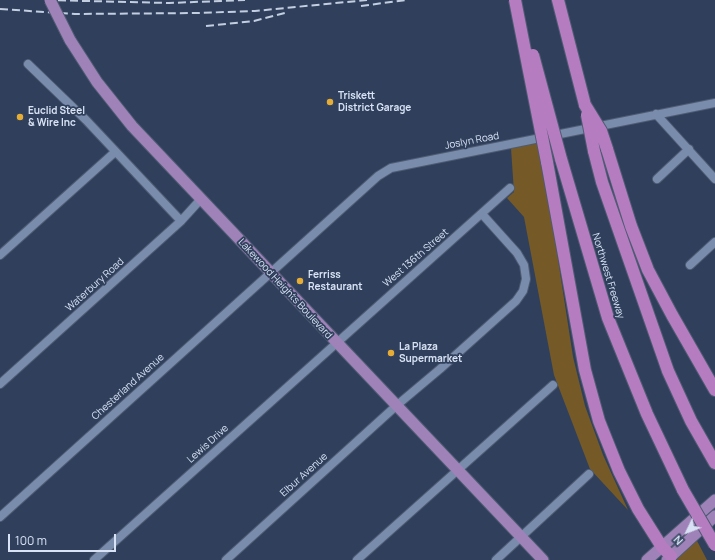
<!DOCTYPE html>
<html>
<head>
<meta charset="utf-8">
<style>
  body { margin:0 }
  #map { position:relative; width:715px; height:560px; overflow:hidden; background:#30405c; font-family:Manrope,sans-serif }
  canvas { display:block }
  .north { position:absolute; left:667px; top:512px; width:40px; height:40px; -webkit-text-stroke:3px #30405c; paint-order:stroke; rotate:227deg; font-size:11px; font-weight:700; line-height:16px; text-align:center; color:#d8e2f4 }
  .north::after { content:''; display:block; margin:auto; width:14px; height:18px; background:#d8e2f4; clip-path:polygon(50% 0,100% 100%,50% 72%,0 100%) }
  .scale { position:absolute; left:8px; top:534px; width:108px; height:18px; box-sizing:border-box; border:2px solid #d8e2f4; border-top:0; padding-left:5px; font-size:12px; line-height:14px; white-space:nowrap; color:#d8e2f4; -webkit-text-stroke:3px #30405c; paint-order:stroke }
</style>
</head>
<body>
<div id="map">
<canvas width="715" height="560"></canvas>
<div class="north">N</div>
<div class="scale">100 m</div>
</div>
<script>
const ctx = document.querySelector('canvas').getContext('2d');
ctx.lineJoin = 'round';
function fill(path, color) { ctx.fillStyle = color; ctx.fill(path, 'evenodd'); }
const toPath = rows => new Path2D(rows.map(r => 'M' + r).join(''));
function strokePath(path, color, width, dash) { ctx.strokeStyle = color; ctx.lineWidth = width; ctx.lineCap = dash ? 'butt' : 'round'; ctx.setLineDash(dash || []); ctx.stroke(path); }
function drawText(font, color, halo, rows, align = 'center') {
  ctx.font = font + ' Manrope,sans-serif'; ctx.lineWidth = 3.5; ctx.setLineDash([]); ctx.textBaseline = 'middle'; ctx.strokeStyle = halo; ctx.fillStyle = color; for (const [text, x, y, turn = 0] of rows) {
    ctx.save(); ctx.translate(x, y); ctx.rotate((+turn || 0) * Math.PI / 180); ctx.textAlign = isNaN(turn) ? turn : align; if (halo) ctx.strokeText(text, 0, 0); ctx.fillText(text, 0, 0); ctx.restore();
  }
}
fill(toPath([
  [537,142,551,214,573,357,585,406,603,455,628,510,590,469,554,375,524,217,507,198,514,192,511,148],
  [696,539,707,560,671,560]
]), '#755a27');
const minor = toPath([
  [28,64,86,120,181,221],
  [656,114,715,179],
  [657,179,689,149],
  [0,255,115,152],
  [690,265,715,242],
  [0,384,181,221,201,199],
  [0,517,378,176,391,168,715,103],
  [94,560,510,188],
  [226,560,396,406,440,369,516,301,523,291,526,279,524,265,517,253,482,214],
  [357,560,553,385],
  [496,560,589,474]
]);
const major = toPath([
  [70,40,97,82,132,126,543,560],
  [647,560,715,500],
  [667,560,715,516]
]);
const highway = toPath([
  [558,0,585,105],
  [607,149,631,226,648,270,672,315,715,390],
  [594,151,602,182,668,371,691,421,715,463],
  [561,159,608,318,647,414,683,490],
  [547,162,585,370,599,421,619,471,638,509,662,547,671,556]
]);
strokePath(minor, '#4e5b73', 10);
strokePath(major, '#4e5b73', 13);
strokePath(highway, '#4e5b73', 14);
strokePath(minor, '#798cac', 8);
strokePath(major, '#9e82b8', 11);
strokePath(highway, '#b67cc0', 12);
strokePath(toPath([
  [46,0,169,3,245,0],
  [361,6,406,0],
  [0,9,75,14,198,13,255,11,367,0],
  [206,26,254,21,285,13]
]), '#c3cee1', 2, [8, 4]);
const majorBridge = toPath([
  [50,0,70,40]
]);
const highwayBridge = toPath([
  [515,0,547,162],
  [533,55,561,159],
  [585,105,601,131,607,149],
  [587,115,594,151],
  [683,490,715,545]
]);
strokePath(majorBridge, '#4e5b73', 13, []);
strokePath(highwayBridge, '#4e5b73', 14, []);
strokePath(majorBridge, '#9e82b8', 11);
strokePath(highwayBridge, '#b67cc0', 12);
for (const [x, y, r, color] of [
  [330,102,4,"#e6ad36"],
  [20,117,4,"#e6ad36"],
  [300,281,4,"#e6ad36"],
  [391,353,4,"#e6ad36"]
]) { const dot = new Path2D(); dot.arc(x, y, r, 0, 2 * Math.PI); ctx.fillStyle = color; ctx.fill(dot); strokePath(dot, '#30405c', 1.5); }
drawText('bold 10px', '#d8e2f4', '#30405c', [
  ["Triskett",338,96],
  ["District Garage",338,108],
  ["Euclid Steel",28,111],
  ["& Wire Inc",28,123],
  ["Ferriss",308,275],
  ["Restaurant",308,287],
  ["La Plaza",399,347],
  ["Supermarket",399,359]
], 'left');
drawText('10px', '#d8e2f4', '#30405c', [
  ["Joslyn Road",472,141,-11],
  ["West 136th Street",416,258,-41],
  ["Northwest Freeway",608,276,73],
  ["Waterbury Road",95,285,-42],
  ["Lakewood Heights Boulevard",285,289,47],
  ["Chesterland Avenue",128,387,-42],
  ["Lewis Drive",208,444,-42],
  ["Elbur Avenue",304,475,-42]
]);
</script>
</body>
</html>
